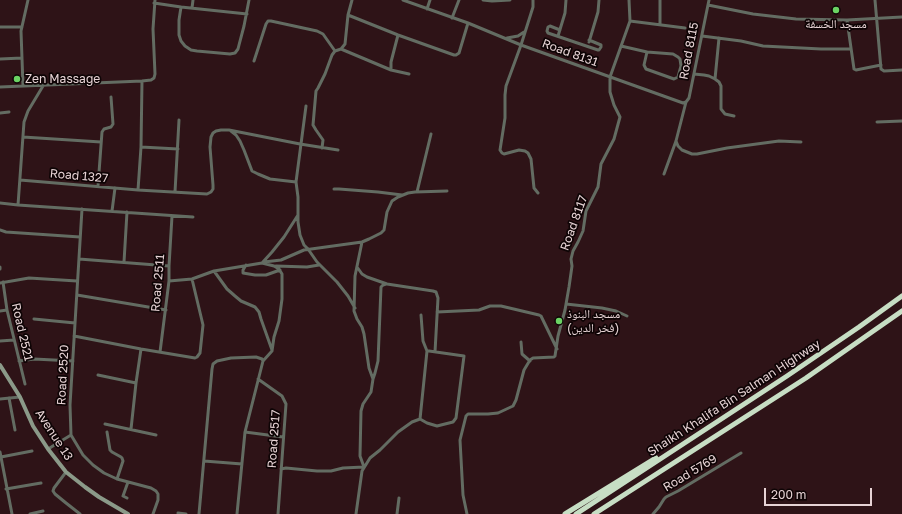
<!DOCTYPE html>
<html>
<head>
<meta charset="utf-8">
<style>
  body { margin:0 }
  #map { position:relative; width:902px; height:514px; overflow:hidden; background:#2e1317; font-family:"Golos Text",sans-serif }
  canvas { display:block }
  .scale { position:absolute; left:764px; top:488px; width:108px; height:18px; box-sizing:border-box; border:2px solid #e7d3d5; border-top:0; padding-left:5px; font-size:12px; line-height:14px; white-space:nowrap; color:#e7d3d5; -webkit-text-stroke:3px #0e0405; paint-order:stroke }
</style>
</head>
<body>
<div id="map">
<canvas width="902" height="514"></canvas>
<div class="scale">200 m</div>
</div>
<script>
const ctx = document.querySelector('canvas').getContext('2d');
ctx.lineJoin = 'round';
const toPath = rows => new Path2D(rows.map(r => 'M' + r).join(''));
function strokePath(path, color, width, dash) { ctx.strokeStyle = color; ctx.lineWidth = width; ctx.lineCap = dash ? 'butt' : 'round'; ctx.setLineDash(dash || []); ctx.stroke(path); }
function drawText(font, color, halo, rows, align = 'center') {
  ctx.font = font + ' "Golos Text","Noto Naskh Arabic",sans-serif'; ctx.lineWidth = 3.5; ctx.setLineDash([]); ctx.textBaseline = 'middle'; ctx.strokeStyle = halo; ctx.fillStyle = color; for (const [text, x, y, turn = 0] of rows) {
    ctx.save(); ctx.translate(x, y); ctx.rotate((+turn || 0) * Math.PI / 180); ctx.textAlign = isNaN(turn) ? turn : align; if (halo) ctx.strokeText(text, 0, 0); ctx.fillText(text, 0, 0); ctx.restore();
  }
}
strokePath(toPath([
  [403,0,468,23,521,45,683,103,686,102,689,98,709,0],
  [483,0,492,1,510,0],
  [533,0,533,7,521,45,506,86,505,95,505,118,500,150,502,153,504,154,519,150,525,151,528,153,531,159,534,188,538,193],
  [660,0,660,24],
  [875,0,881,69,884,71,902,70],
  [154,3,181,7,247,14],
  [708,5,753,14,796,19,847,20,902,17],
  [181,7,179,20,179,35,181,41,185,46,191,50,197,51,230,54,235,53,238,49,239,45,244,26,249,0],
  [192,8,193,0],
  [427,9,430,0],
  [348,15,398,35,454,55,456,55,459,53,468,23],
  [452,18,459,0],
  [847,20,854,69,856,70,881,65],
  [630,21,685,28],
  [0,27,22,27],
  [560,30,550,26,548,27,547,31,548,33,598,50,599,50,601,47,601,45,589,40],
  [558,36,565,13,566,0],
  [702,36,741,41,763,46,821,49,851,49],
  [507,38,518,36,524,32],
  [589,42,598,12,599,0],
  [621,46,647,52],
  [341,49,391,70,409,74],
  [647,52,673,54,678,57,680,59,681,66,678,77,674,79,646,69,644,65,647,52],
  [0,59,22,58],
  [254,61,266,24,268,21,271,21,317,31,323,34,335,51],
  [391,70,391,62,398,35],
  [694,74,704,75,709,76,715,79,719,82,721,86,721,109,725,114,734,116],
  [715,79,719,38],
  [23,86,21,31,28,0],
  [0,87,142,81,151,80,154,78,155,74,153,29,155,0],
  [306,106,296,182,298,197,298,222,300,235,304,245,308,249,317,262,337,282,348,296,355,308],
  [0,113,9,112],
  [877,122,902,121],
  [231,131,236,135,240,141,244,150,252,171,258,174,270,179,296,182],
  [23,137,101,142],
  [676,141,678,146,682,150,692,154,697,154,727,148,779,141,801,142],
  [141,147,178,149],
  [322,148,323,140,316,130,313,125,316,91,318,88,325,74,332,55,335,51,341,49,345,44,348,15,352,0],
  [664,174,676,141,686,102],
  [20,180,138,190,207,194,211,192,213,189,213,185,210,147,211,137,213,133,216,131,221,130,229,130,300,144,338,150],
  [98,186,102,132,104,129,111,127,113,124,111,97],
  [334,189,339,189,378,192,402,195],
  [138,190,141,147,142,81],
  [175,192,179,120],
  [417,192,431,134],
  [0,203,18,205,193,217],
  [18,205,24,122,28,111,43,86],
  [82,209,70,405,71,435,83,455,93,465,104,473,117,479,151,488,156,491,158,494,158,500,153,514],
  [112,211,115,188],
  [0,230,6,232,80,237],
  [79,259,169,266],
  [124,262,127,212],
  [264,262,281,260,304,250,362,242,369,239,381,233,384,230,387,212,392,201,398,197,408,193,415,192,447,191],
  [262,263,272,252,284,237,298,215],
  [246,265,243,270,243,273,255,275,266,275,280,270],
  [276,266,307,267,319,265],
  [0,267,0,269],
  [357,267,362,274,367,277,387,284,433,291,436,292,438,298,435,352],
  [214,271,227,289,235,296,241,301,255,307,259,312,261,319,272,350],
  [169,281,192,279,214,271,262,263,274,266,279,269,282,274,282,299,279,321,274,337,272,351,263,361,245,432,237,514],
  [3,282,7,310,25,384],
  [0,283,29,278,77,281],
  [77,295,166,310],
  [566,304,602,308,616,311,627,316],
  [0,311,7,310],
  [437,312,479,310,490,306,501,306,539,315,541,316,557,349],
  [34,319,75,323],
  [74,336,141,349,195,358,197,357,200,353,203,325,192,279],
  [0,341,14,340],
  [521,342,522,354,530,361],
  [160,352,169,281,169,266,172,216],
  [19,361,34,359,73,361],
  [98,375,136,383],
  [258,379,282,396,286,404,278,514],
  [373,379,375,373,378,361,381,287,383,285,386,284],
  [9,398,15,430],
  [0,399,20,397],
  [420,419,427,351,423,341,421,315],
  [105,424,156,435],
  [131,429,136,383,141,349],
  [107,432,110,450,112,452,121,457,122,458,123,461,117,479],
  [245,432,283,437],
  [48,449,71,435],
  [0,452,12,514],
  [1,457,32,451],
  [204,461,242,464],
  [281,469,286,468,317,471,331,471,343,468,364,467,360,456,361,411,363,404,371,392,373,379,369,368,364,334,362,327,357,319,354,311,355,276,362,242],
  [66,472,54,488,53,491,55,494,66,503,80,514],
  [6,489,41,483],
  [127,498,123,496,128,482],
  [178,513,186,514],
  [30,514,43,511],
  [199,514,212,369,213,364,217,361,231,358,256,357,262,359,263,361],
  [356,514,362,471,370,458,380,450,398,432,412,422,420,419,427,423,437,426,453,422,456,418,464,356,429,351,427,351],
  [397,514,399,498],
  [467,514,463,495,460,440,466,416,468,414,488,414,498,413,513,406,516,400,524,370,530,360,533,358,554,357,555,356,558,336,565,310,569,287,572,266,571,259,573,251,578,242,583,231,586,211,598,187,601,164,614,139,620,117,614,105,610,92,610,77,630,21,629,0],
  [653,514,659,507,664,499,666,497,678,491,741,453]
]), '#636c62', 3);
strokePath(toPath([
  [0,365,20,397,33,426,48,449,66,472,85,487,99,497,128,514]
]), '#8b9a89', 4);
strokePath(toPath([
  [565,514,656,458],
  [576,514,787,376,859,327,902,296],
  [594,514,806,378,902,311]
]), '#c7dec4', 5);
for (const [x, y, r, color] of [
  [836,10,4,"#6bd363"],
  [17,79,4,"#6bd363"],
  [559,321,4,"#6bd363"]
]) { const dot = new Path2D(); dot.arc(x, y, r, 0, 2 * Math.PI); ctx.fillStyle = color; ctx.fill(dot); strokePath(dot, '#0e0405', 1.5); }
drawText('12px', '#e7d3d5', '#0e0405', [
  ["مسجد الخسفة",836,24,"center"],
  ["Zen Massage",25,79],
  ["مسجد البنوذ",567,314],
  ["(فخر الدين)",567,328]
], 'left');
drawText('12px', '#e7d3d5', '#0e0405', [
  ["Road 8115",689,51,-79],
  ["Road 8131",570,53,20],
  ["Road 1327",79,176,5],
  ["Road 8117",574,223,-70],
  ["Road 2511",158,283,-85],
  ["Road 2521",22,332,77],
  ["Road 2520",63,375,-87],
  ["Shaikh Khalifa Bin Salman Highway",734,398,-33],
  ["Avenue 13",54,435,57],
  ["Road 2517",274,439,-86],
  ["Road 5769",690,473,-31]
]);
</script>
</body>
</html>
